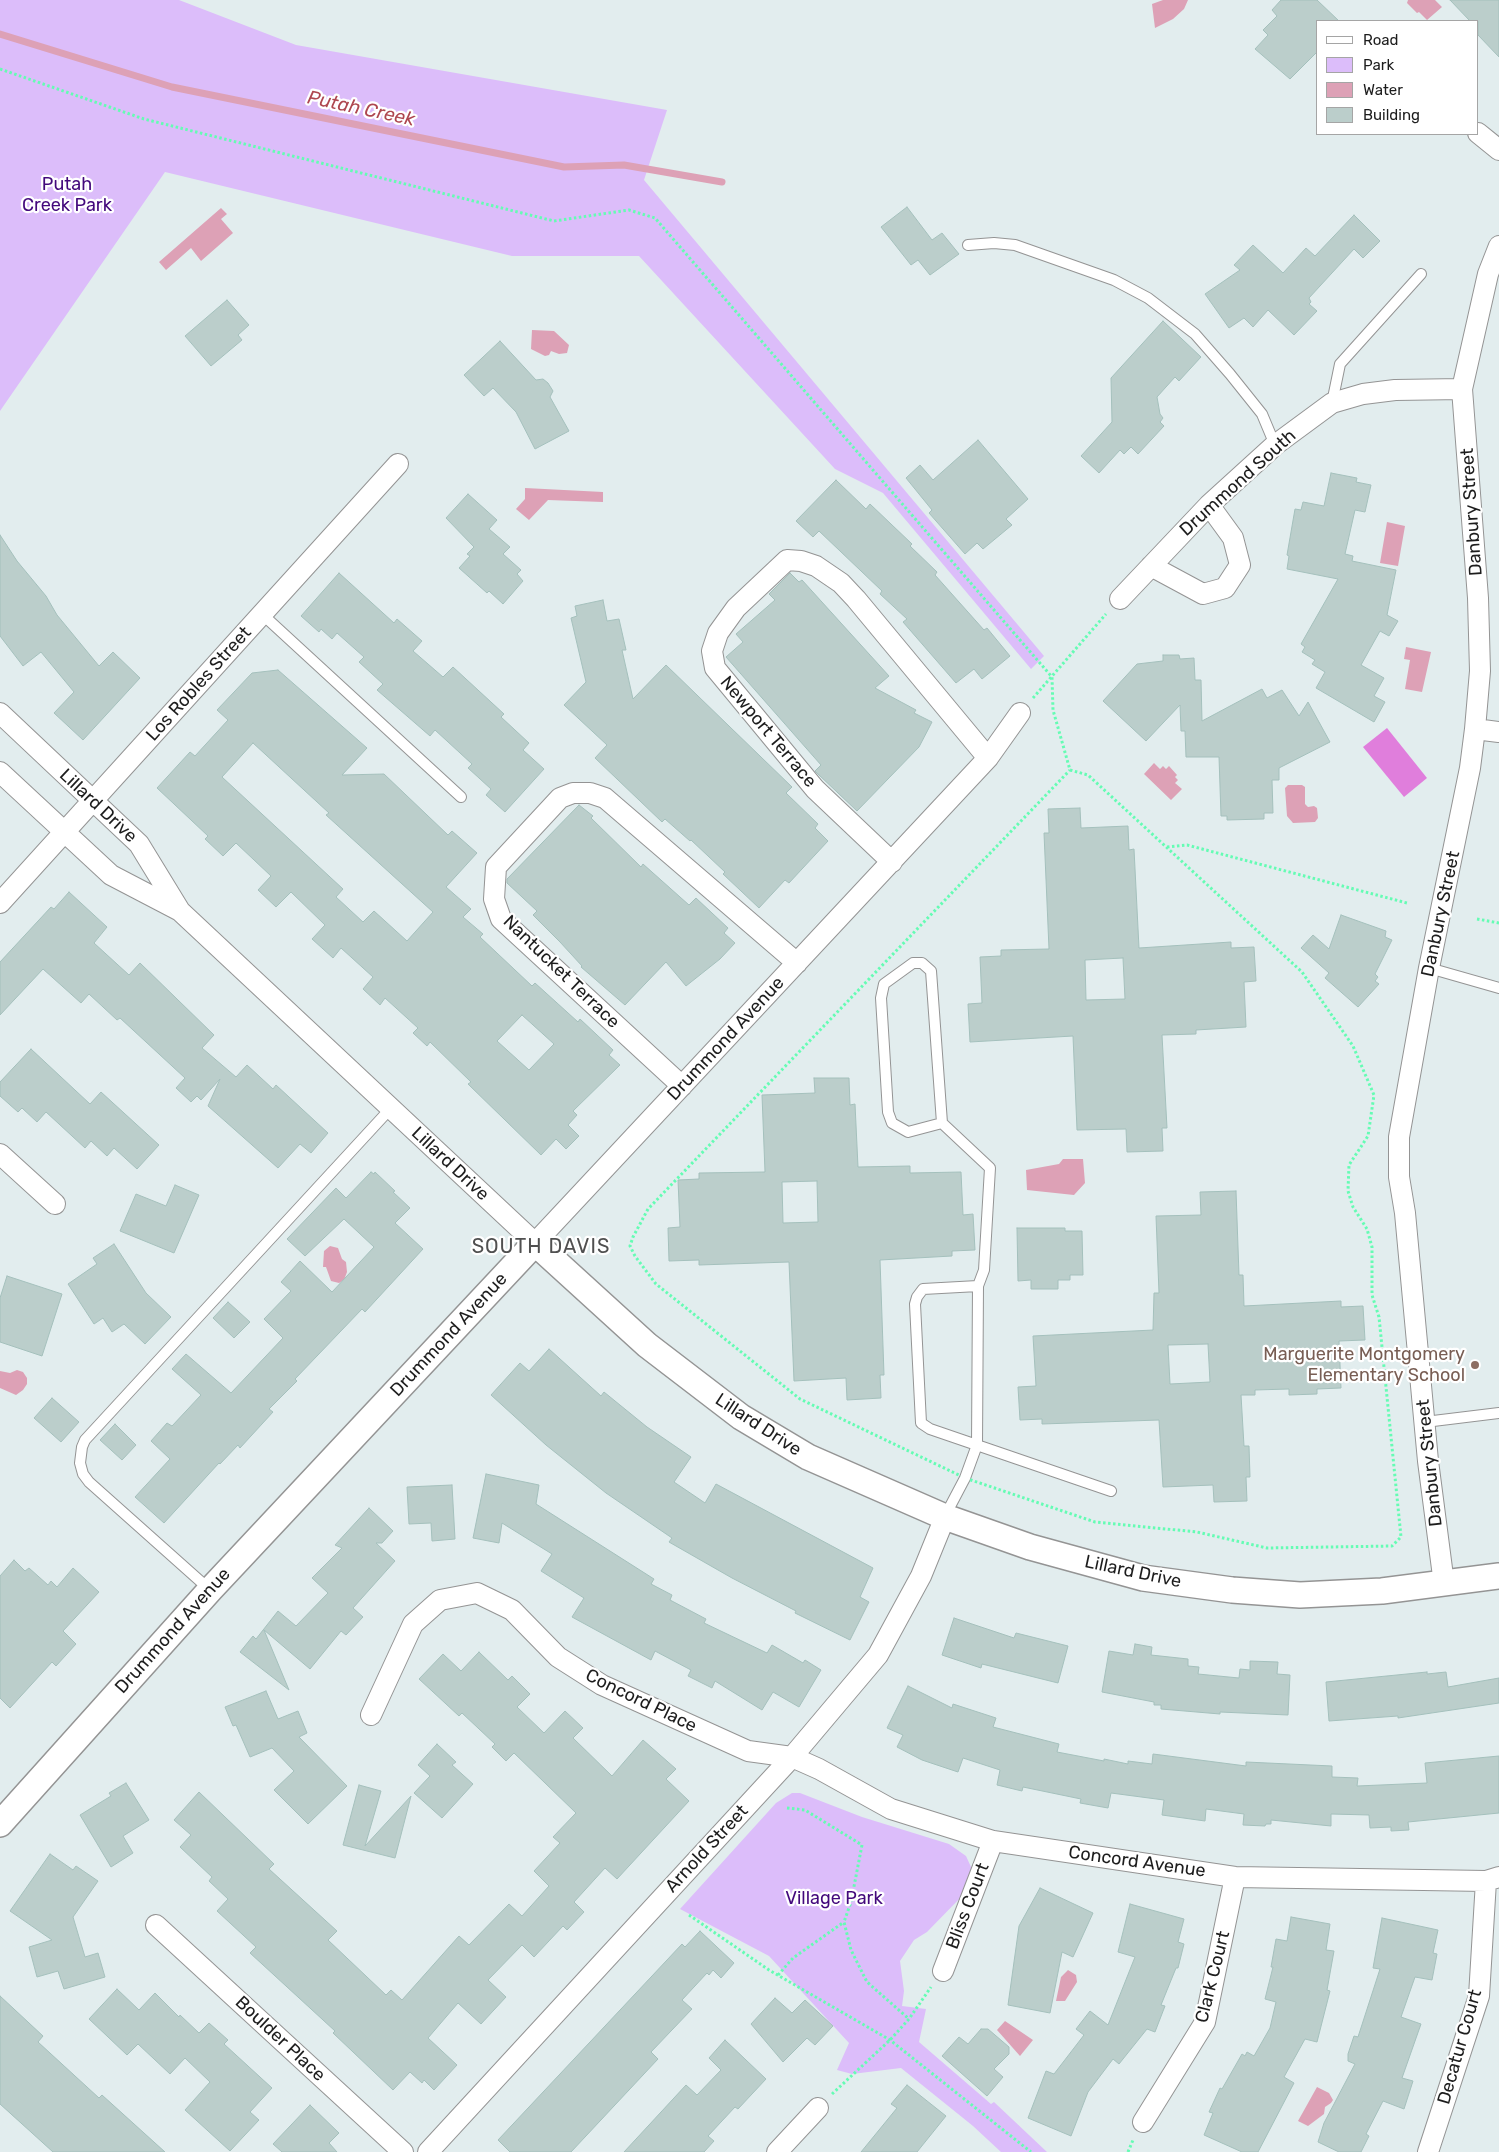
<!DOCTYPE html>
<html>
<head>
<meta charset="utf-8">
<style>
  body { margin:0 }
  #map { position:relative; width:1499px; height:2152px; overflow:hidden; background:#e2edee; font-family:Rubik,sans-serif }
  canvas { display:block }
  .legend { position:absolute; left:1316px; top:20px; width:162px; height:115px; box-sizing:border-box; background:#fff; border:1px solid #a5a5a5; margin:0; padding:6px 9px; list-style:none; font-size:15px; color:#1d1d1d }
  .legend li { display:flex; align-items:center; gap:10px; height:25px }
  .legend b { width:25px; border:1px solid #a5a5a5 }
</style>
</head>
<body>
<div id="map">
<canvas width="1499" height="2152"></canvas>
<ul class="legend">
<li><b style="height:6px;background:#fff"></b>Road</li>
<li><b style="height:14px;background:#dcbdfa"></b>Park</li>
<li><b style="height:14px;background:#dda1b6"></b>Water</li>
<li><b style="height:14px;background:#bbcecb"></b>Building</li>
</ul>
</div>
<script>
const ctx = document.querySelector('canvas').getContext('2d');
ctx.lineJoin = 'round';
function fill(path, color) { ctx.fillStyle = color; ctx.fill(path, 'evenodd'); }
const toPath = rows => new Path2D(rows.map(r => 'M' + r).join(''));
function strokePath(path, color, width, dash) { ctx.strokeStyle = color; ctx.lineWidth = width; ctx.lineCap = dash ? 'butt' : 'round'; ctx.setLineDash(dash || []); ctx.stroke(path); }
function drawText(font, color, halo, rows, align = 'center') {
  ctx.font = font + ' Rubik,sans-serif'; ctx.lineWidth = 4.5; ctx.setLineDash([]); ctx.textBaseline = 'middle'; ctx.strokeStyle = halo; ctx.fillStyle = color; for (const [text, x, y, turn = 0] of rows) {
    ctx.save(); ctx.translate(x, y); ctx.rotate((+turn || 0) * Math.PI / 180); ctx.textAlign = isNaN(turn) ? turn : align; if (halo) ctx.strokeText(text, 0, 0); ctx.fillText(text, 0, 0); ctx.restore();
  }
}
fill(toPath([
  [0,0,179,0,296,45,667,110,644,180,1044,656,1031,669,883,493,835,469,639,256,512,256,165,172,0,411],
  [792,1793,800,1793,862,1817,949,1844,966,1856,971,1867,971,1875,965,1893,927,1932,914,1940,900,1961,904,1991,902,2006,926,2009,919,2042,991,2104,994,2102,1047,2152,1001,2152,973,2126,901,2068,852,2074,837,2070,849,2043,769,1956,680,1909,776,1803]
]), '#dcbdfa');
fill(toPath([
  [1387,728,1427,778,1404,797,1363,747]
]), '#e07edc');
fill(toPath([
  [1163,0,1188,0,1184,9,1173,19,1155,28,1152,4],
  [1408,0,1435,0,1442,7,1427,20,1419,12,1417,13,1407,3],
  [221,208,227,214,221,219,233,233,201,261,191,248,166,270,159,262],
  [532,330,554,331,569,345,567,353,559,354,551,351,549,355,545,356,531,349],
  [525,488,603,492,603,502,548,500,529,520,516,509,525,499],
  [1387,522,1405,526,1398,566,1380,563],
  [1406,647,1431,652,1422,692,1405,689,1410,660,1404,659],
  [1154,763,1160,769,1163,766,1166,769,1169,766,1177,775,1175,777,1178,780,1175,783,1182,789,1171,800,1144,774],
  [1288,785,1302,785,1305,787,1305,804,1308,807,1314,806,1317,808,1318,818,1315,822,1293,823,1287,816,1285,788],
  [1063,1159,1083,1159,1085,1183,1074,1195,1027,1190,1026,1170,1059,1164],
  [330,1246,338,1248,342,1259,346,1262,347,1272,344,1280,339,1283,331,1281,326,1267,323,1267,324,1251],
  [17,1370,23,1372,27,1378,27,1384,23,1390,16,1395,0,1388,0,1371,10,1373],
  [1068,1970,1076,1975,1077,1982,1065,2001,1056,2001,1061,1977],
  [1005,2021,1033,2040,1020,2056,997,2030],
  [1317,2087,1329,2093,1333,2100,1331,2103,1325,2107,1324,2114,1308,2126,1298,2121]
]), '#dda1b6');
strokePath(toPath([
  [0,34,172,87,564,167,624,165,722,182]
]), '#dda1b6', 7);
const building = toPath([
  [1281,0,1317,0,1339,21,1318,21,1318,51,1290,79,1255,49,1268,35,1263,30,1277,16,1272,10,1281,0],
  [1450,0,1499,0,1499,57,1478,35,1478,21,1470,21,1450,0],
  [907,207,932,240,942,233,959,254,930,275,918,260,911,265,881,227,907,207],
  [1354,215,1380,241,1363,258,1354,249,1309,298,1311,302,1309,304,1317,311,1294,335,1268,310,1253,327,1244,318,1229,328,1205,294,1240,270,1234,265,1253,245,1283,273,1306,248,1315,256,1354,215],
  [227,300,249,325,238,335,242,340,211,366,185,336,227,300],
  [1163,321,1201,357,1179,381,1175,377,1157,397,1160,414,1163,418,1160,422,1164,426,1138,454,1131,447,1124,454,1120,450,1099,473,1081,456,1112,422,1111,378,1163,321],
  [500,341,536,380,543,379,548,383,553,391,550,397,569,431,535,449,516,412,493,388,484,396,464,375,500,341],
  [978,440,1028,499,1006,519,1012,525,983,549,977,543,965,554,929,513,932,510,906,478,920,465,933,480,978,440],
  [1331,473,1357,478,1356,482,1371,485,1365,512,1355,510,1345,554,1353,556,1352,561,1396,570,1387,615,1398,621,1389,636,1380,631,1361,665,1384,678,1374,696,1385,702,1374,722,1316,688,1325,672,1312,664,1315,660,1302,652,1305,647,1301,644,1338,579,1287,569,1289,556,1287,555,1295,509,1301,510,1303,502,1324,506,1331,473],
  [836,480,866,509,870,504,912,544,910,546,937,572,935,575,959,602,984,630,987,628,1010,656,982,679,974,669,956,683,903,622,907,619,880,594,882,591,819,531,813,537,796,521,836,480],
  [468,494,497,520,489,529,510,547,503,554,521,570,517,574,523,581,503,604,489,591,487,593,459,568,470,556,467,554,474,547,446,518,468,494],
  [0,535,17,561,46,596,57,615,99,666,113,652,140,678,83,740,54,713,74,692,41,652,23,666,0,636,0,535],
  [339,573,394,623,397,619,422,641,413,651,443,677,453,667,504,714,501,717,529,743,523,750,544,769,505,812,486,795,491,789,468,768,472,764,435,730,430,736,377,690,383,684,359,662,364,657,337,633,332,639,321,629,319,632,301,616,339,573],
  [790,573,799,582,802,580,889,676,875,688,916,710,914,713,932,722,919,747,857,811,819,775,815,771,821,765,726,657,743,642,736,634,775,600,769,594,790,573],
  [603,600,607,621,619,619,626,650,622,650,633,699,666,665,792,787,786,793,818,824,815,828,828,841,789,883,785,880,759,908,723,874,725,872,691,840,690,841,665,819,662,822,595,758,607,745,564,705,586,682,571,618,577,616,575,606,603,600],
  [1163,655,1179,655,1180,659,1194,658,1195,680,1201,680,1202,721,1262,689,1267,698,1282,690,1299,716,1308,702,1330,742,1279,768,1279,780,1272,780,1273,813,1264,813,1264,819,1227,820,1227,816,1221,816,1219,757,1186,757,1185,731,1181,731,1180,705,1146,741,1103,701,1137,664,1163,661,1163,655],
  [278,670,367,748,342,775,384,774,448,835,452,831,477,853,446,887,471,909,463,917,483,934,480,937,532,986,535,983,578,1022,580,1019,613,1050,609,1055,620,1065,573,1111,577,1115,568,1125,579,1136,566,1149,556,1139,541,1155,468,1084,471,1082,430,1042,427,1046,413,1033,418,1028,385,998,380,1005,363,989,373,977,341,948,333,958,312,939,325,925,291,892,276,907,258,890,271,876,236,843,223,856,205,839,208,836,157,788,190,752,195,756,228,720,217,710,252,673,278,670],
  [253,743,329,813,326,815,433,912,407,941,374,911,363,922,336,897,343,889,222,777,253,743],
  [522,1015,554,1044,529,1070,497,1041,522,1015],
  [579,805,593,816,591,818,641,867,643,864,689,905,696,898,728,928,724,933,735,943,720,959,686,986,666,962,625,1005,581,967,582,966,560,942,533,915,537,911,507,883,507,879,579,805],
  [1080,808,1081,828,1128,826,1129,850,1134,849,1139,948,1231,942,1231,948,1254,947,1256,981,1244,982,1246,1027,1196,1030,1196,1034,1162,1035,1167,1128,1162,1128,1163,1151,1127,1152,1126,1129,1077,1130,1073,1036,970,1042,968,1004,982,1003,980,957,1001,956,1001,950,1049,949,1044,833,1049,833,1048,809,1080,808],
  [1123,958,1125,999,1086,1000,1085,960,1123,958],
  [69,892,107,927,94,943,129,975,140,963,214,1035,202,1048,236,1077,247,1065,273,1089,276,1085,328,1133,311,1153,300,1144,278,1168,208,1106,220,1079,201,1100,197,1096,191,1102,176,1088,185,1078,120,1018,117,1020,89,994,81,1003,43,969,0,1015,0,962,51,907,54,909,69,892],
  [1341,915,1386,931,1385,937,1392,940,1375,974,1378,977,1375,981,1379,984,1358,1007,1325,978,1329,973,1301,948,1313,935,1329,949,1341,915],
  [31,1049,90,1104,101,1092,159,1145,137,1169,114,1148,107,1156,91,1141,85,1148,46,1112,37,1122,22,1108,18,1112,0,1096,0,1082,31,1049],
  [814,1078,849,1078,850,1105,855,1104,858,1167,910,1166,910,1173,961,1172,963,1215,973,1214,975,1250,952,1251,952,1256,880,1260,884,1375,880,1375,881,1398,847,1400,846,1378,794,1381,789,1262,699,1265,699,1260,669,1261,668,1228,680,1227,678,1180,699,1179,699,1173,765,1172,762,1095,815,1093,814,1078],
  [817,1181,818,1222,783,1223,782,1182,817,1181],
  [371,1172,374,1174,375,1172,395,1191,393,1192,410,1208,395,1223,423,1249,365,1312,362,1309,295,1379,297,1381,269,1409,273,1412,240,1448,238,1445,220,1464,219,1463,164,1523,135,1497,170,1459,151,1441,167,1423,172,1426,201,1395,172,1369,186,1354,231,1393,283,1338,264,1319,291,1291,281,1282,300,1261,332,1292,374,1247,344,1219,305,1256,287,1239,336,1188,346,1198,371,1172],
  [175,1185,199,1195,174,1253,120,1231,136,1194,166,1206,175,1185],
  [1236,1191,1239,1275,1243,1275,1244,1306,1341,1301,1341,1307,1363,1306,1365,1340,1339,1341,1341,1388,1317,1389,1317,1394,1289,1395,1289,1389,1255,1390,1255,1395,1241,1395,1244,1446,1249,1446,1250,1477,1246,1477,1247,1501,1214,1502,1213,1485,1163,1487,1159,1420,1042,1424,1042,1419,1020,1420,1018,1387,1036,1386,1033,1336,1153,1330,1154,1293,1159,1293,1156,1216,1201,1215,1200,1192,1236,1191],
  [1208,1344,1210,1382,1170,1384,1168,1345,1208,1344],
  [1017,1228,1065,1228,1065,1231,1082,1231,1083,1275,1070,1275,1070,1280,1058,1280,1058,1289,1031,1289,1031,1280,1018,1281,1017,1228],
  [114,1244,146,1293,171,1317,145,1344,124,1324,112,1332,103,1318,94,1324,68,1284,97,1264,93,1258,114,1244],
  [7,1276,62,1294,42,1356,0,1342,0,1298,7,1276],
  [228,1302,250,1322,234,1338,213,1318,228,1302],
  [549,1349,601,1396,604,1392,647,1427,691,1457,674,1482,705,1503,716,1484,873,1568,860,1597,869,1602,850,1640,795,1613,796,1611,732,1578,669,1542,672,1538,606,1493,546,1445,491,1395,520,1363,529,1371,549,1349],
  [52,1398,79,1422,61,1442,34,1418,52,1398],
  [115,1424,136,1445,122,1460,100,1440,115,1424],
  [486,1474,539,1485,536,1504,654,1579,651,1584,672,1595,670,1600,706,1619,704,1623,767,1653,772,1645,803,1663,805,1660,821,1670,799,1707,773,1692,762,1710,715,1681,712,1688,688,1676,691,1670,655,1651,651,1660,572,1617,584,1598,541,1571,552,1554,502,1523,499,1543,473,1538,486,1474],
  [452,1485,455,1539,432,1541,431,1523,409,1524,407,1487,452,1485],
  [369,1508,393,1531,382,1543,376,1543,395,1561,353,1608,363,1617,346,1635,341,1631,310,1669,264,1630,289,1690,240,1652,253,1636,256,1639,278,1611,296,1626,328,1593,312,1578,342,1548,335,1545,369,1508],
  [14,1560,25,1571,29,1568,48,1585,51,1581,57,1587,73,1568,99,1592,63,1631,76,1644,56,1666,52,1662,10,1708,0,1698,0,1576,14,1560],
  [954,1618,1014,1638,1016,1633,1068,1646,1058,1683,982,1664,981,1668,942,1655,954,1618],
  [1135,1644,1152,1647,1151,1655,1188,1659,1188,1666,1199,1667,1198,1674,1239,1678,1240,1669,1250,1670,1250,1661,1278,1662,1277,1674,1290,1675,1288,1715,1220,1712,1220,1714,1161,1709,1161,1705,1154,1705,1154,1702,1102,1692,1109,1651,1133,1655,1135,1644],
  [479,1652,508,1680,512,1676,530,1694,517,1707,544,1733,565,1711,583,1728,573,1738,612,1776,643,1740,676,1769,666,1779,689,1801,617,1879,605,1868,574,1902,584,1912,567,1930,563,1926,534,1957,522,1945,488,1980,506,1997,481,2024,458,2003,428,2038,457,2065,434,2090,424,2080,422,2083,410,2072,393,2090,333,2033,335,2031,250,1953,256,1947,217,1911,228,1899,209,1881,212,1877,180,1847,191,1835,174,1820,199,1792,274,1864,269,1869,337,1931,328,1940,386,1995,391,1990,402,2000,459,1936,469,1945,509,1904,522,1916,549,1886,534,1871,560,1843,553,1837,576,1813,514,1753,506,1761,492,1747,495,1744,462,1713,459,1716,419,1679,443,1654,461,1671,479,1652],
  [1427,1672,1427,1674,1446,1672,1448,1687,1499,1678,1499,1703,1398,1718,1398,1716,1329,1721,1326,1682,1427,1672],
  [908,1686,952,1708,953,1704,996,1718,993,1727,1059,1744,1057,1752,1104,1761,1104,1759,1128,1764,1128,1761,1152,1764,1153,1754,1246,1766,1246,1762,1332,1766,1332,1777,1358,1778,1357,1786,1427,1783,1425,1763,1499,1756,1499,1813,1408,1822,1409,1830,1391,1831,1391,1827,1370,1828,1369,1815,1331,1814,1331,1826,1271,1820,1271,1824,1266,1824,1265,1826,1243,1825,1244,1814,1206,1809,1205,1821,1162,1815,1164,1800,1111,1793,1108,1808,1080,1803,1081,1799,1023,1787,1022,1791,997,1785,1000,1770,963,1758,958,1772,922,1760,897,1747,903,1735,887,1728,908,1686],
  [266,1691,278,1719,298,1711,307,1733,299,1737,347,1786,308,1824,274,1790,294,1771,272,1748,250,1757,236,1725,233,1726,225,1707,266,1691],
  [437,1744,456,1762,452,1765,473,1784,442,1818,414,1793,430,1776,418,1765,437,1744],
  [126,1783,149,1820,123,1836,133,1853,111,1867,80,1815,111,1796,109,1793,126,1783],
  [359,1785,381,1791,365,1846,411,1796,395,1858,343,1845,359,1785],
  [50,1854,73,1870,76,1866,98,1881,73,1917,85,1957,98,1953,105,1977,64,1989,58,1971,37,1977,29,1947,52,1940,10,1911,50,1854],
  [1040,1888,1093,1913,1073,1957,1062,1952,1050,2013,1008,2005,1019,1926,1040,1888],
  [1130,1904,1184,1919,1178,1942,1184,1944,1178,1968,1176,1968,1161,2005,1165,2006,1155,2032,1147,2029,1119,2064,1113,2059,1088,2092,1071,2136,1028,2118,1046,2071,1054,2074,1084,2035,1076,2029,1090,2011,1108,2025,1135,1957,1118,1952,1130,1904],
  [1291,1917,1330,1924,1326,1950,1334,1951,1327,1990,1330,1991,1317,2042,1305,2039,1284,2077,1294,2083,1258,2152,1242,2152,1204,2135,1213,2113,1209,2112,1220,2088,1222,2089,1242,2054,1245,2056,1247,2052,1254,2056,1270,2028,1276,2002,1265,1999,1273,1967,1271,1967,1276,1939,1287,1941,1291,1917],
  [1382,1918,1438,1930,1433,1953,1437,1954,1432,1980,1415,1977,1401,2017,1421,2024,1402,2078,1413,2081,1404,2109,1383,2101,1366,2134,1369,2136,1361,2152,1339,2152,1318,2142,1324,2123,1355,2064,1348,2061,1348,2054,1354,2036,1358,2037,1380,1969,1373,1968,1382,1918],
  [700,1931,734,1963,721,1978,713,1970,709,1975,707,1973,682,2000,692,2009,651,2052,658,2059,571,2152,510,2152,498,2140,682,1944,685,1947,700,1931],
  [117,1989,139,2010,155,1993,179,2017,180,2015,199,2033,209,2023,228,2040,224,2044,272,2088,250,2112,259,2120,230,2151,185,2110,210,2082,185,2058,170,2074,138,2044,127,2055,89,2019,117,1989],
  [0,1996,43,2036,38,2042,99,2098,102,2095,165,2152,53,2152,0,2104,0,1996],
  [775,1998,792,2013,805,2000,833,2026,815,2045,807,2038,783,2062,751,2024,775,1998],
  [981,2029,988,2029,1009,2047,1009,2054,994,2069,1003,2077,987,2096,942,2056,959,2037,968,2044,981,2029],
  [725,2040,766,2079,738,2109,735,2107,708,2136,714,2141,704,2152,624,2152,686,2085,697,2095,721,2070,709,2058,725,2040],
  [907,2085,946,2116,917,2152,861,2152,897,2108,891,2104,907,2085],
  [310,2105,339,2133,329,2143,337,2152,282,2152,273,2144,310,2105]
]);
fill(building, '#bbcecb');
strokePath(building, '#a4c0bc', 1);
const service = toPath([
  [968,245,994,243,1015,245,1114,280,1148,298,1195,334,1230,374,1262,414,1275,445],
  [1332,403,1340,364,1421,274],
  [262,614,461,797],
  [913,963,922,963,931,971,942,1123,908,1132,892,1123,888,1112,881,998,884,984,913,963],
  [1429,968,1499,988],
  [942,1123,990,1168,984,1270,978,1286,923,1289,917,1297,915,1304,921,1423,930,1429,1111,1491],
  [1425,1422,1499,1413],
  [945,1516,965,1478,977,1445,978,1286],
  [209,1589,89,1482,83,1474,80,1463,82,1447,85,1440,391,1108]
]);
const minor = toPath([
  [1478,133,1499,150],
  [1151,566,1203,594,1225,588,1240,565,1233,538,1209,505],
  [1120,599,1209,505,1275,445,1332,403,1363,394,1395,390,1462,389],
  [0,713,139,844,180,911,535,1243,988,758,1020,713],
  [1475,729,1499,732],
  [0,772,111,875,180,911],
  [892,862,815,789,715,668,712,651,718,633,736,608,787,560,801,561,816,566,841,583,856,599,988,758],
  [0,903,398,464],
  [682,1086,501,919,494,899,496,867,560,798,573,793,590,793,605,798,797,963],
  [0,1154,55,1204],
  [1444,1584,1428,1461,1405,1213,1399,1177,1399,1137,1429,968,1470,768,1475,729,1480,671,1478,598,1462,389,1488,274,1499,246],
  [371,1715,413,1624,440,1600,477,1593,512,1610,558,1657,602,1685,748,1751,792,1757,819,1769,891,1809,993,1841,1235,1877,1486,1881,1499,1877],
  [156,1925,403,2152],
  [943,1971,993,1841],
  [1143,2122,1205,2022,1235,1877],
  [428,2152,792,1757,878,1655,921,1576,945,1517],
  [777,2152,818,2108],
  [1428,2152,1479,1996,1486,1881]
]);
const tertiary = toPath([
  [0,1824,210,1590,535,1243,647,1345,741,1417,808,1457,945,1517,1030,1547,1143,1578,1232,1590,1300,1595,1382,1591,1499,1576]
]);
strokePath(service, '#949494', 12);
strokePath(minor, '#949494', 22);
strokePath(tertiary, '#949494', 28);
strokePath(toPath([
  [0,69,144,119,554,221,629,210,655,218,1052,677,1053,710,1070,770],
  [1033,698,1106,614],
  [1070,770,1088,775,1302,972,1353,1046,1374,1095,1368,1136,1349,1165,1348,1191,1353,1207,1367,1229,1372,1247,1372,1295,1379,1317,1401,1537,1392,1546,1267,1548,1197,1532,1095,1522,965,1478,800,1399,656,1284,635,1256,630,1246,633,1237,648,1209,1070,770],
  [1167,847,1187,845,1407,903],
  [1477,919,1499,923],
  [787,1808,805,1810,862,1845,851,1902,844,1922,851,1950,867,1982,909,2019],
  [689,1915,769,1970,890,2040,1031,2152],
  [778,1975,793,1958,844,1922],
  [832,2094,890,2040,909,2019,931,1987],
  [1128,2152,1133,2140]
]), '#65fcb4', 3, [2.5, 2.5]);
strokePath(service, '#fff', 10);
strokePath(minor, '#fff', 20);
strokePath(tertiary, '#fff', 25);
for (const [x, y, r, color] of [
  [1475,1365,5,"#8d6e63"]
]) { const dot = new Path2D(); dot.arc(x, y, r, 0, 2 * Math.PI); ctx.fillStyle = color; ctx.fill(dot); strokePath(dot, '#fff', 2); }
drawText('18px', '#43097c', '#fff', [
  ["Putah",67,185],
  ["Creek Park",67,206],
  ["Village Park",834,1899]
]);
drawText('18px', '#1d1d1d', '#fff', [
  ["Drummond South",1238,483,-42],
  ["Danbury Street",1472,512,-94],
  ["Los Robles Street",199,684,-48],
  ["Newport Terrace",768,732,50],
  ["Lillard Drive",98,806,43],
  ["Danbury Street",1441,914,-78],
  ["Nantucket Terrace",561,972,44],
  ["Drummond Avenue",726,1039,-47],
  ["Lillard Drive",450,1164,43],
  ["Drummond Avenue",449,1335,-47],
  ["Lillard Drive",758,1425,33],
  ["Danbury Street",1430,1463,-96],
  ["Lillard Drive",1133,1572,12],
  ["Drummond Avenue",173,1631,-48],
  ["Concord Place",641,1701,26],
  ["Arnold Street",707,1849,-47],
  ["Concord Avenue",1137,1862,8],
  ["Bliss Court",968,1906,-69],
  ["Clark Court",1213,1977,-76],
  ["Boulder Place",280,2039,43],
  ["Decatur Court",1460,2047,-74]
]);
drawText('18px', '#785e54', '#fff', [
  ["Marguerite Montgomery",1465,1355],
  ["Elementary School",1465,1376]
], 'right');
drawText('italic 19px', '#ae4750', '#fff', [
  ["Putah Creek",361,109,12]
]);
ctx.letterSpacing = '1px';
drawText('20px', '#505050', '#fff', [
  ["SOUTH DAVIS",541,1247]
]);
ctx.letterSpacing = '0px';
</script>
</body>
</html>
